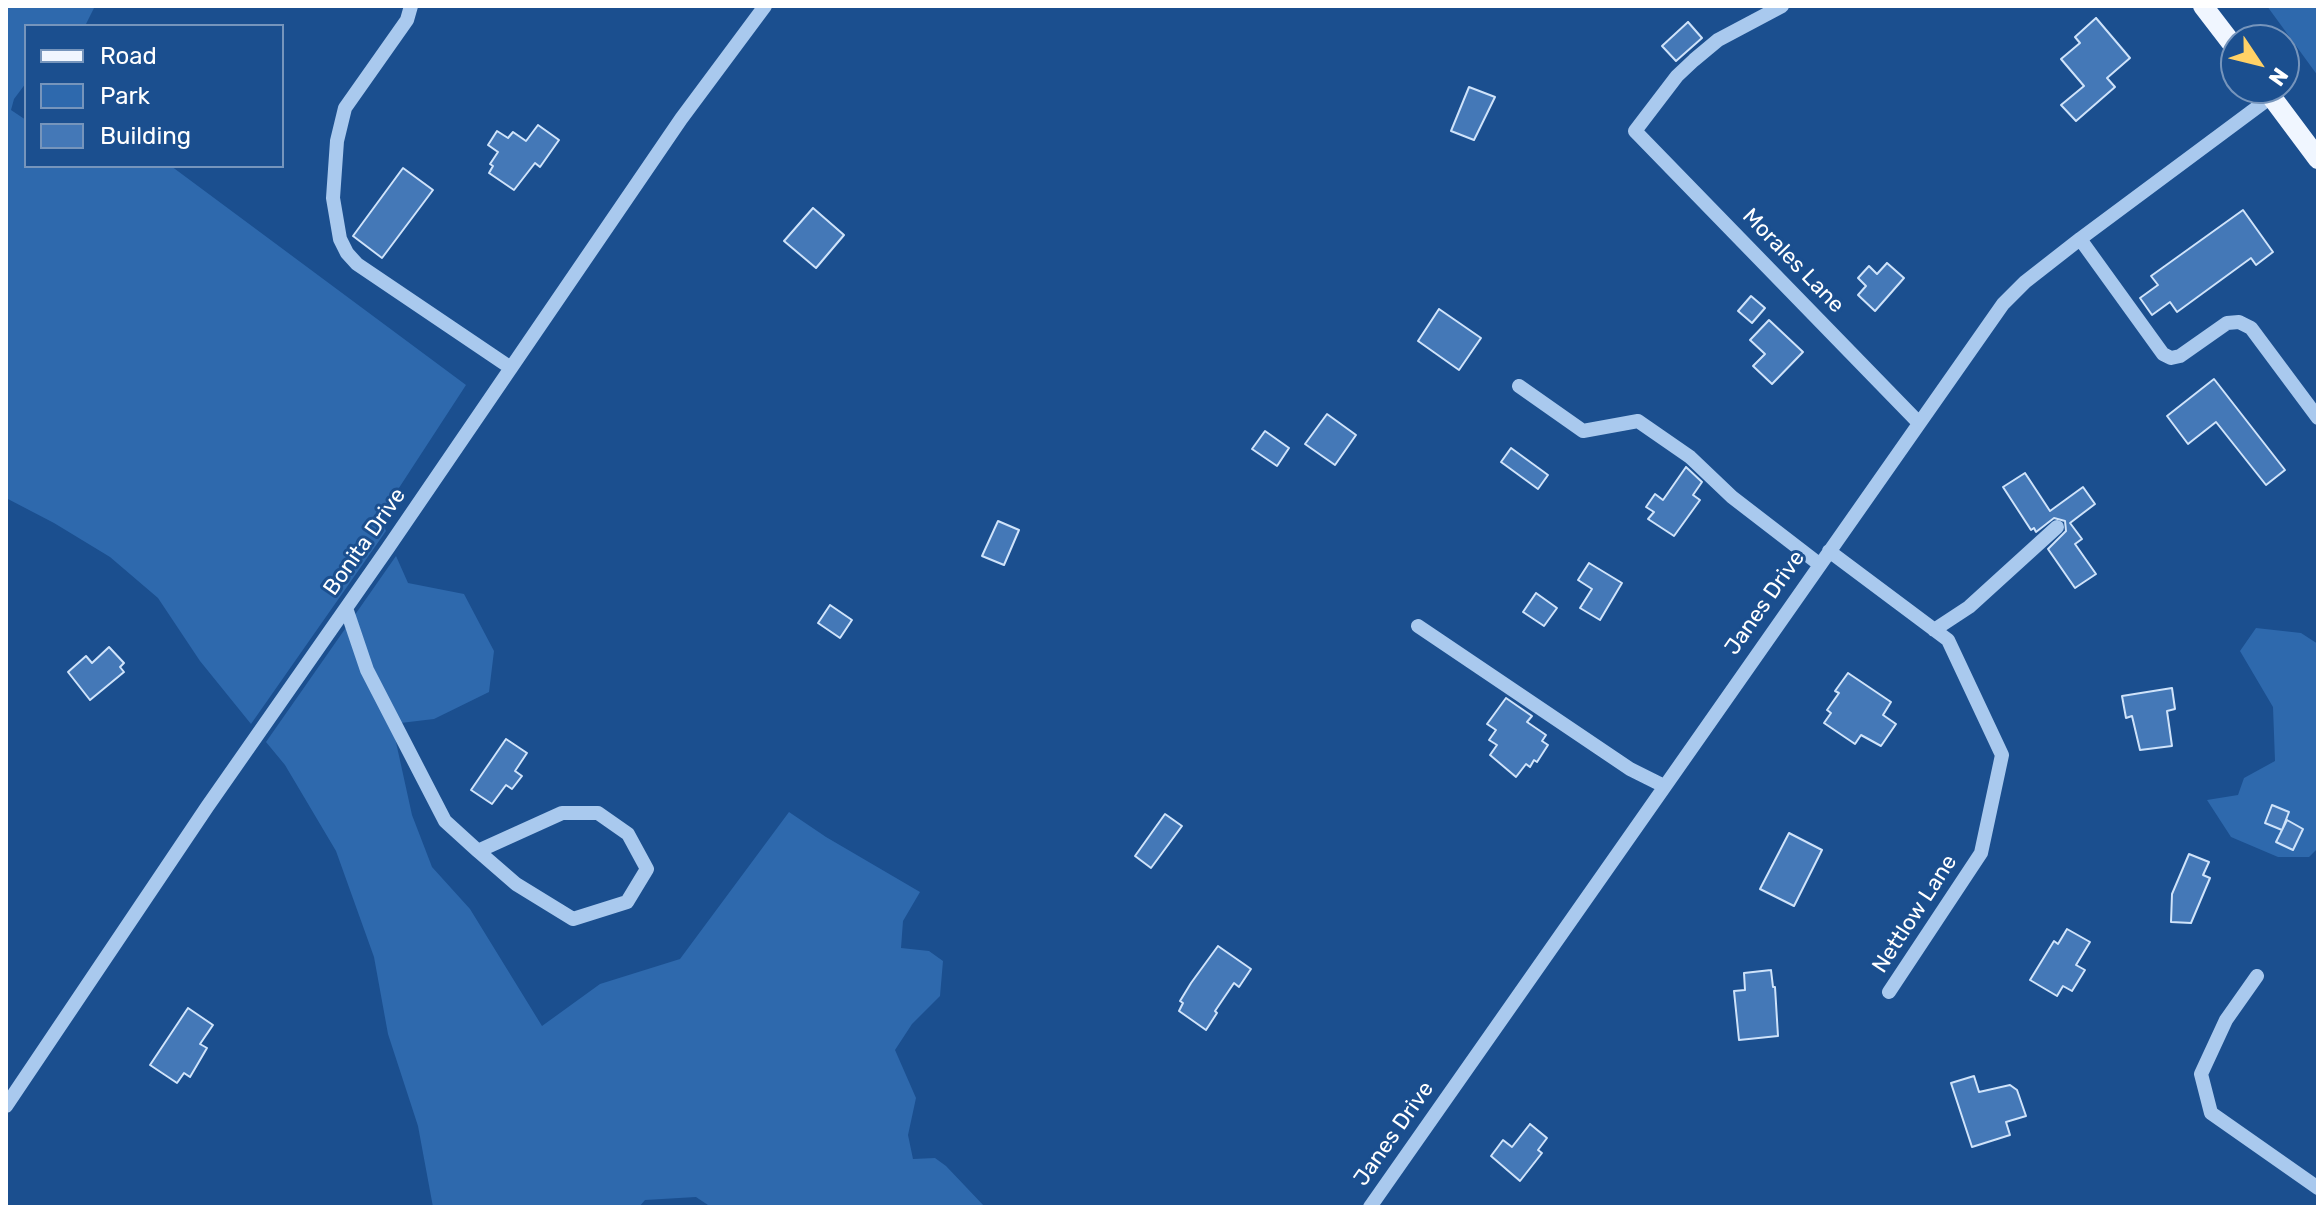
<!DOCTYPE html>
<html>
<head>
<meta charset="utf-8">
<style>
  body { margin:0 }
  #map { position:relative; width:2324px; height:1213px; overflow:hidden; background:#1b4f8f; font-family:Rubik,sans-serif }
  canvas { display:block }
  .frame { position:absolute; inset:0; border:8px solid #fff; pointer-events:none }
  .legend { position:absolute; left:24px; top:24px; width:260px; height:144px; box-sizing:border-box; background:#1b4f8f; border:2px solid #7695bc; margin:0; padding:10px 14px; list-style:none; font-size:24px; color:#fff }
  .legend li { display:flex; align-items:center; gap:16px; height:40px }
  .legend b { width:40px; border:2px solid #7695bc }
  .north { position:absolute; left:2220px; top:24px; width:80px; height:80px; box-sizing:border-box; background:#1b4f8f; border:2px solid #7695bc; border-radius:50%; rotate:125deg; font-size:22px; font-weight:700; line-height:32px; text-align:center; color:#fff }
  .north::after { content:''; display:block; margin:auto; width:28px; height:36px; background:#ffd166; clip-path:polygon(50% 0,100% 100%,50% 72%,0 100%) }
</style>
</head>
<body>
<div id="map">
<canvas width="2324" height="1213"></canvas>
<div class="frame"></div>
<ul class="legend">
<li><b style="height:10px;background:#f0f6ff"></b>Road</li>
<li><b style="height:22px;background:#2e69ad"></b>Park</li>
<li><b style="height:22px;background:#4478b7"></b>Building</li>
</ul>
<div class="north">N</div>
</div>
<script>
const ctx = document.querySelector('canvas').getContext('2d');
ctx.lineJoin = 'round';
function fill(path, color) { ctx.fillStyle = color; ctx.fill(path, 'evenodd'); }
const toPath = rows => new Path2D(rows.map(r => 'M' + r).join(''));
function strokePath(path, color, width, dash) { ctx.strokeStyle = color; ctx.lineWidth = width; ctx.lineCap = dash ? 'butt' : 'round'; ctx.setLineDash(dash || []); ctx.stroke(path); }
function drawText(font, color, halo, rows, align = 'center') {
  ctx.font = font + ' Rubik,sans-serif'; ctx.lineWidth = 6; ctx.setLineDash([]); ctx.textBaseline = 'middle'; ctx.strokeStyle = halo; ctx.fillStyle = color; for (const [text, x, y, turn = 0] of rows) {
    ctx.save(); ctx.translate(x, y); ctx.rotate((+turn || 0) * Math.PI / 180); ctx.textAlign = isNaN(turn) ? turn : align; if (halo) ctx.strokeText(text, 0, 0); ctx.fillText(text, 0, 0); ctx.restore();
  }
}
fill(toPath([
  [6,6,95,6,85,26,26,26,26,83,14,99,11,110,26,120,26,166,171,166,466,385,380,517,386,531,251,724,200,661,158,598,110,557,54,523,6,498],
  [2267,6,2318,6,2318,76],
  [396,556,408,583,464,594,494,651,489,692,434,719,392,724,412,815,432,867,470,909,542,1026,600,984,680,959,789,812,826,837,920,892,903,921,901,948,929,951,943,961,940,996,912,1024,895,1050,916,1098,908,1135,913,1159,935,1158,946,1166,985,1207,711,1207,696,1197,645,1200,639,1207,433,1207,418,1126,388,1034,374,957,336,851,285,765,266,742],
  [2256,628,2301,633,2318,644,2318,848,2309,857,2278,857,2231,837,2207,800,2238,795,2244,778,2275,761,2273,707,2240,651]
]), '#2e69ad');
const building = toPath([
  [2096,18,2130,58,2107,78,2115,87,2076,121,2061,105,2084,86,2061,59,2080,43,2075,37,2096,18],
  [1688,22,1702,38,1676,61,1662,46,1688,22],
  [1469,87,1495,97,1474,140,1451,131,1469,87],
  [538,125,559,140,540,167,535,163,514,190,489,173,493,166,490,164,498,152,488,145,497,131,508,138,513,132,526,141,538,125],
  [403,168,433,190,382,258,353,236,403,168],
  [813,208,844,235,816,268,784,241,813,208],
  [2243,210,2273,252,2256,265,2251,258,2177,312,2170,302,2152,315,2140,298,2158,285,2151,276,2243,210],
  [1887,263,1904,278,1875,311,1858,295,1866,286,1858,278,1869,266,1877,274,1887,263],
  [1751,296,1765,308,1752,323,1738,311,1751,296],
  [1439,309,1481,338,1459,370,1418,341,1439,309],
  [1769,320,1803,352,1772,384,1753,366,1765,354,1750,340,1769,320],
  [2214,379,2285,470,2266,485,2216,422,2188,444,2167,416,2214,379],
  [1327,414,1356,435,1335,465,1305,444,1327,414],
  [1265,431,1289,448,1277,466,1252,449,1265,431],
  [1511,448,1548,475,1538,489,1501,462,1511,448],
  [1686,467,1702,482,1693,495,1700,500,1674,536,1648,519,1654,512,1646,507,1655,494,1663,500,1686,467],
  [2025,473,2050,511,2083,487,2095,504,2070,523,2082,539,2075,544,2096,574,2075,588,2048,549,2066,531,2065,521,2054,518,2036,532,2034,528,2031,530,2003,487,2025,473],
  [998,521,1019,530,1004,565,982,556,998,521],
  [1589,563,1622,583,1600,620,1580,608,1592,589,1578,580,1589,563],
  [1536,593,1557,608,1544,626,1523,612,1536,593],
  [830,605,852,620,840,638,818,623,830,605],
  [109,647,124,663,120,667,124,672,90,700,68,672,86,656,92,663,109,647],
  [1848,673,1891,702,1883,715,1896,724,1881,746,1861,735,1855,744,1824,723,1831,713,1827,710,1839,693,1835,691,1848,673],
  [2172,688,2175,709,2167,711,2172,746,2140,750,2132,716,2126,718,2122,696,2172,688],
  [1506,698,1532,716,1527,722,1546,735,1542,741,1548,745,1537,762,1534,760,1530,767,1526,764,1516,777,1490,755,1497,745,1489,740,1496,730,1487,724,1506,698],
  [506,739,527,753,515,771,522,776,512,789,506,785,492,804,471,790,506,739],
  [2272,805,2289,812,2282,830,2265,823,2272,805],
  [1165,814,1182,826,1151,868,1135,856,1165,814],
  [2287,820,2303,829,2293,850,2276,842,2287,820],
  [1789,833,1822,850,1794,906,1760,889,1789,833],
  [2189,854,2209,862,2203,875,2210,878,2191,923,2171,922,2172,894,2189,854],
  [2067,929,2090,942,2076,965,2085,970,2072,991,2063,986,2057,996,2030,980,2054,941,2058,944,2067,929],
  [1218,946,1251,969,1239,987,1234,983,1215,1011,1217,1013,1206,1030,1179,1011,1183,1003,1180,1001,1191,983,1218,946],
  [1771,970,1773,987,1775,987,1778,1036,1739,1040,1734,991,1745,990,1744,973,1771,970],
  [188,1008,213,1025,200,1044,207,1048,190,1077,184,1073,177,1083,150,1065,188,1008],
  [1974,1076,1979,1092,2010,1085,2017,1090,2026,1116,2006,1122,2010,1135,1972,1147,1951,1083,1974,1076],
  [1530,1124,1547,1138,1538,1150,1542,1153,1520,1181,1491,1156,1503,1140,1512,1147,1530,1124]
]);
fill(building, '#4478b7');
strokePath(building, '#cfe3fa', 2);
strokePath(toPath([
  [411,6,407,20,345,108,337,141,333,198,340,239,347,253,357,264,511,368],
  [1782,6,1718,40,1694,60,1677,76,1635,131,1919,423],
  [2080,239,2163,354,2171,358,2180,356,2227,323,2239,322,2251,328,2318,418],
  [1519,386,1583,431,1638,421,1690,457,1732,497,1819,564],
  [1829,551,1948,640,2002,755,1981,853,1889,992],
  [346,608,367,670,445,821,478,851,516,884,573,919,627,902,647,869,628,834,598,813,562,813,478,851],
  [1418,626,1630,769,1664,786],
  [1934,630,1969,607,2057,527],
  [2257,976,2226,1020,2201,1074,2211,1113,2318,1188],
  [6,1106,207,807,388,548,681,119,765,6],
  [1370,1207,2003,304,2025,282,2080,239,2271,97]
]), '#a9c9ee', 14);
strokePath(toPath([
  [2203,6,2236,49],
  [2265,88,2318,159]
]), '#f0f6ff', 20);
drawText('22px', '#fff', '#1b4f8f', [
  ["Morales Lane",1793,261,46],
  ["Bonita Drive",365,542,-55],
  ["Janes Drive",1765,603,-55],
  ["Nettlow Lane",1915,914,-57],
  ["Janes Drive",1394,1134,-55]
]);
</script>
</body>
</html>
